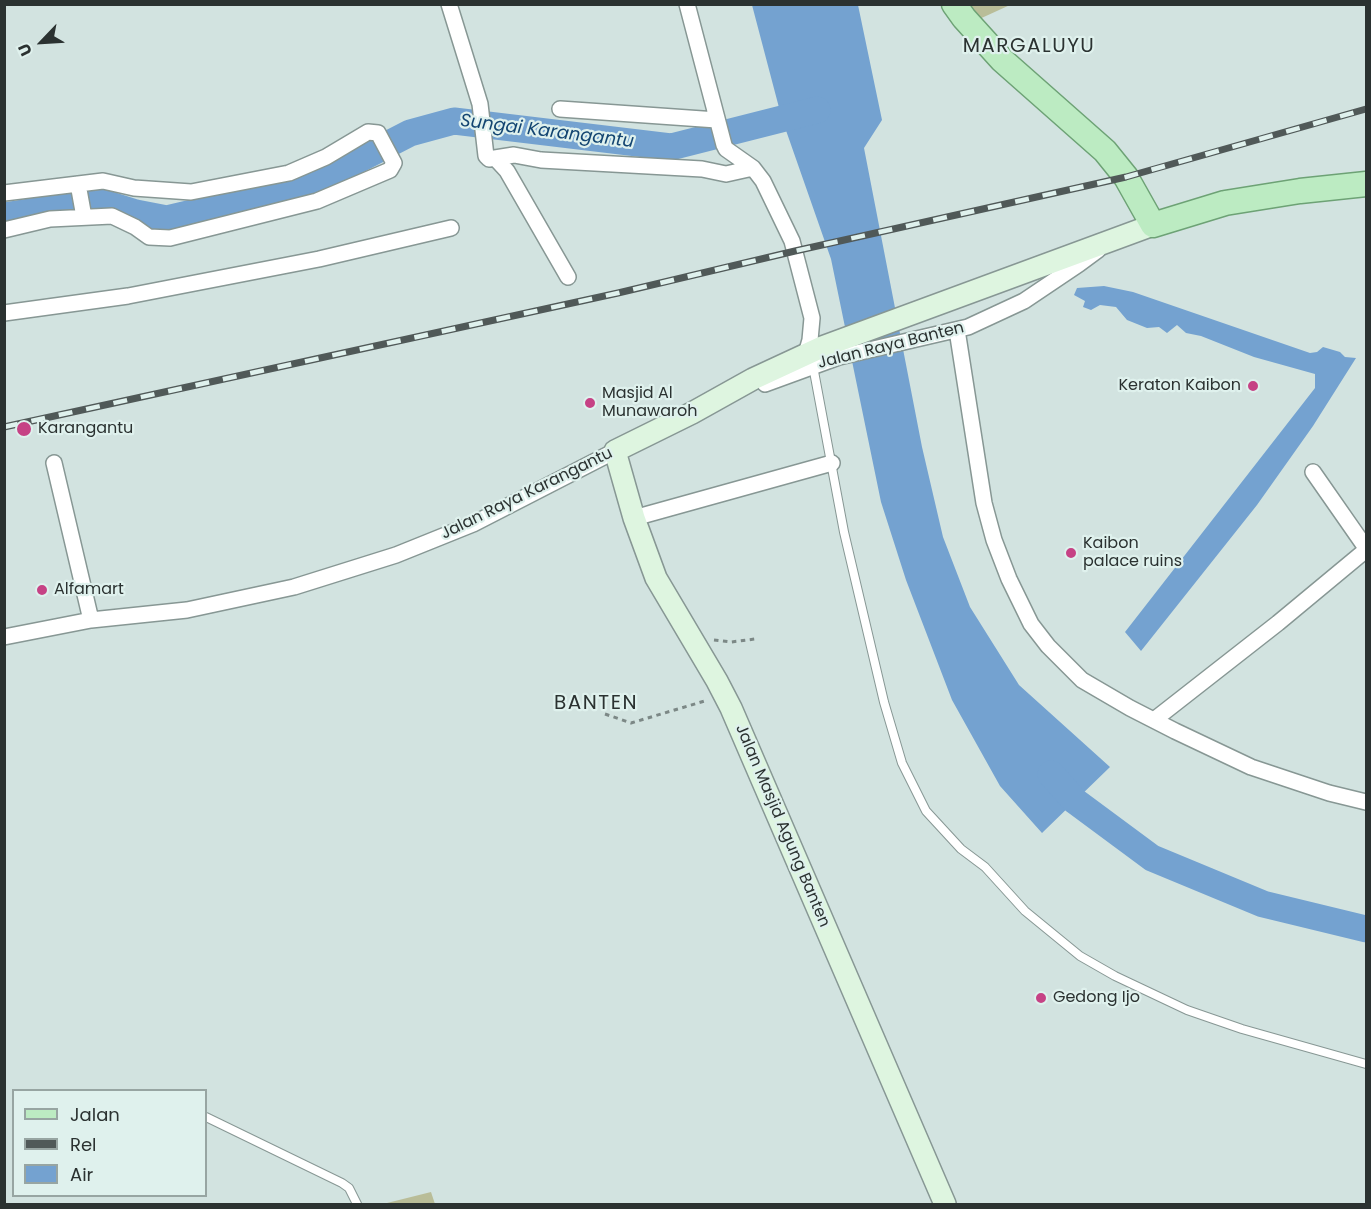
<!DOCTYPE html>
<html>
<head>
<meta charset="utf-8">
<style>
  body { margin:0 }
  #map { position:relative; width:1371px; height:1209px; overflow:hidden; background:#d2e3e0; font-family:Poppins,sans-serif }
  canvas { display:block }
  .frame { position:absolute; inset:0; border:6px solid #2b3231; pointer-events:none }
  .legend { position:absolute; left:12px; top:1089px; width:195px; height:108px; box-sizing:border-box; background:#dff1ed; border:2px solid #97a5a2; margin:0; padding:8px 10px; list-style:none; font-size:18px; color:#2b3231 }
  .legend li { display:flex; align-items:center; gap:12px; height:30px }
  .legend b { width:30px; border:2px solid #97a5a2 }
  .north { position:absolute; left:12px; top:12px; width:60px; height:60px; -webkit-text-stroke:4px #dff1ed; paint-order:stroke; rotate:245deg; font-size:16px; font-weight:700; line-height:24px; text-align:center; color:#2b3231 }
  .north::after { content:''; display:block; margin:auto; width:21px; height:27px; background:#2b3231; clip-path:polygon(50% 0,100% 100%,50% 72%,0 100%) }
</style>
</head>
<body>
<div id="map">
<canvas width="1371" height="1209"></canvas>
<div class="frame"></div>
<ul class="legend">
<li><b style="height:8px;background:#bcebc2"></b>Jalan</li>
<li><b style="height:8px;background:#505958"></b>Rel</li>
<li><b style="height:16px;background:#74a2d0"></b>Air</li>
</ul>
<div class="north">U</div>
</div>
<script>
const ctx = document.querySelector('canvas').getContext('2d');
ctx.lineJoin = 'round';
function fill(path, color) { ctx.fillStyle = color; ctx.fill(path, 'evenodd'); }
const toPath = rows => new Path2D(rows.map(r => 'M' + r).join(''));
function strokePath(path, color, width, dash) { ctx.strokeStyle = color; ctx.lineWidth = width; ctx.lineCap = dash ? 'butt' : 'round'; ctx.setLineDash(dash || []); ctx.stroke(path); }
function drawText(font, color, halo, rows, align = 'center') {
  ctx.font = font + ' Poppins,sans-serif'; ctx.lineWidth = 4.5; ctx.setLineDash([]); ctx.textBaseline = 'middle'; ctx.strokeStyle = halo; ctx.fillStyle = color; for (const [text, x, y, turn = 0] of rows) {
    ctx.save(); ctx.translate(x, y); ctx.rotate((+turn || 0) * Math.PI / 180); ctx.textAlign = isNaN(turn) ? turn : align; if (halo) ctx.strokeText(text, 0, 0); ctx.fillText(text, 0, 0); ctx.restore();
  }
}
fill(toPath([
  [963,5,1010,5,975,21],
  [431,1192,435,1204,383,1204]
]), '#b9bd98');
fill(toPath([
  [752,5,858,5,882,120,864,148,922,447,943,537,970,607,1019,685,1110,767,1042,833,1000,786,952,700,906,580,881,502,831,259,782,119],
  [1104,286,1133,292,1310,353,1317,352,1323,347,1340,352,1345,357,1356,358,1313,426,1257,505,1141,651,1125,632,1315,388,1315,374,1254,357,1201,336,1186,333,1177,325,1167,333,1159,327,1147,328,1127,320,1116,307,1100,305,1091,310,1083,307,1085,301,1074,295,1077,288]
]), '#74a2d0');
strokePath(toPath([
  [4,216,98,201,136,213,167,219,307,186,410,133,454,121,671,147,817,110],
  [1051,774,1075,801,1152,858,1263,904,1366,929]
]), '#74a2d0', 27);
const service = toPath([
  [813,366,844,532,884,702,902,763,926,811,961,849,985,867,1025,911,1080,956,1115,976,1187,1010,1242,1029,1366,1064],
  [206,1117,342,1183,349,1188,357,1204]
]);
const minor = toPath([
  [449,4,480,104,486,156,489,159,495,158,507,171,568,277],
  [687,4,724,145,726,149,753,168,763,181,792,241,812,318,810,340,806,354],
  [560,109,717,120],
  [495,158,514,155,541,160,702,169,726,174,753,168],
  [78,184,84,217],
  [4,193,103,181,134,188,191,192,289,173,326,157,368,132,378,133,394,163,390,170,317,201,170,238,149,237,135,227,112,216,50,219,4,230],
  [4,313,128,296,319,259,451,228],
  [957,330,984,503,994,540,1009,579,1031,624,1048,646,1082,680,1130,708,1175,731,1251,767,1329,793,1366,802],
  [765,384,839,357,968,327,1024,301,1079,264,1098,250],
  [54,463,91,620],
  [1313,472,1366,548],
  [634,518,832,463],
  [4,637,91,620,187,610,294,587,396,555,473,524,615,451],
  [1154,720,1278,623,1366,550]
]);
const secondary = toPath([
  [945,1204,731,708,717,681,656,578,634,518,615,451,692,413,753,379,822,347,1153,225]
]);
const primary = toPath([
  [954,4,964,18,1002,60,1105,151,1126,177,1153,225,1225,203,1300,191,1366,184]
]);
strokePath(service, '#879794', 10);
strokePath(minor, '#879794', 18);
strokePath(secondary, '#879794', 24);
strokePath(primary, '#6da275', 27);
strokePath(toPath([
  [714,640,731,642,755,639],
  [605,714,631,723,708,700]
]), '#7c8886', 3, [4.5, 4.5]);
strokePath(service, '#fff', 8);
strokePath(minor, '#fff', 15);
strokePath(secondary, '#def5e0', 21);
strokePath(primary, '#bcebc2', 24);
const rail = toPath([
  [4,427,618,293,795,251,1126,177,1366,109]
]);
strokePath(rail, '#505958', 7);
strokePath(rail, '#dff1ed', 4.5, [14]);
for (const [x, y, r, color] of [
  [1253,386,6,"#c64285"],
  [590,403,6,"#c64285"],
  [24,429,8,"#c64285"],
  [1071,553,6,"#c64285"],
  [42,590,6,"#c64285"],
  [1041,998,6,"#c64285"]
]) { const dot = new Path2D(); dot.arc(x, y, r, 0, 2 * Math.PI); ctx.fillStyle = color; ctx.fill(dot); strokePath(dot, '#dff1ed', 2); }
drawText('16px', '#2b3231', '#dff1ed', [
  ["Jalan Raya Banten",891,346,-14],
  ["Jalan Raya Karangantu",527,494,-26],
  ["Jalan Masjid Agung Banten",782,826,67]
]);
drawText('16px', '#2b3231', '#dff1ed', [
  ["Keraton Kaibon",1241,386,"right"],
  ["Masjid Al",602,394],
  ["Munawaroh",602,412],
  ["Karangantu",38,429],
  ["Kaibon",1083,544],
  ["palace ruins",1083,562],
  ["Alfamart",54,590],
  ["Gedong Ijo",1053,998]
], 'left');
drawText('italic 18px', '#134571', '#dff1ed', [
  ["Sungai Karangantu",547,132,7]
]);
ctx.letterSpacing = '1.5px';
drawText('20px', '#2b3231', '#dff1ed', [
  ["MARGALUYU",1029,47],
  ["BANTEN",596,704]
]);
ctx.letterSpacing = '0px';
</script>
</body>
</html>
